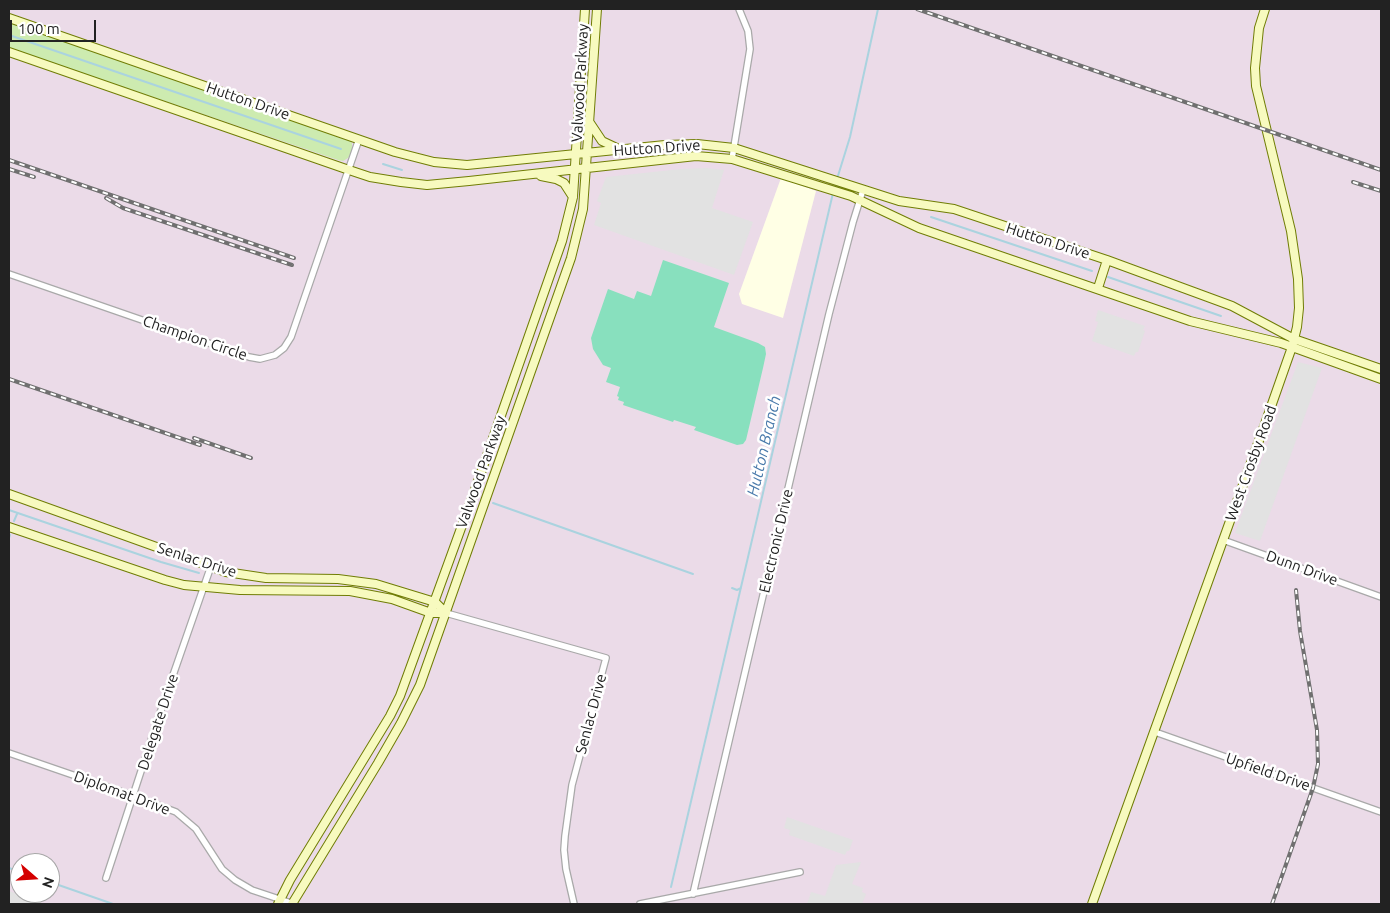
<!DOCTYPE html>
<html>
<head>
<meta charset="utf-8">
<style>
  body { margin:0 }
  #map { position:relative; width:1390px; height:913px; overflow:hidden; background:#f2efe9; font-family:Ubuntu,sans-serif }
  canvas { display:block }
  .frame { position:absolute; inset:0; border:10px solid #222; pointer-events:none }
  .north { position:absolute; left:10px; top:853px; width:50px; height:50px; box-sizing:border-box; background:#fff; border:1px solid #a7a7a7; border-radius:50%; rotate:109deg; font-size:14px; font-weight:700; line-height:20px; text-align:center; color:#222 }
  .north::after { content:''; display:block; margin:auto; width:18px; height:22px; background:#d40000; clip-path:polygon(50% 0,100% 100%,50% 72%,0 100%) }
  .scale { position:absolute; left:10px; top:20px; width:86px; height:22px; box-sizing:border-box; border:2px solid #222; border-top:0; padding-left:6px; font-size:15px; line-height:18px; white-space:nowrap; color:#222; -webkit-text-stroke:4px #fff; paint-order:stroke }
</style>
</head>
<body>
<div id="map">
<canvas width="1390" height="913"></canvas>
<div class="frame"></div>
<div class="north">N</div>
<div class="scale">100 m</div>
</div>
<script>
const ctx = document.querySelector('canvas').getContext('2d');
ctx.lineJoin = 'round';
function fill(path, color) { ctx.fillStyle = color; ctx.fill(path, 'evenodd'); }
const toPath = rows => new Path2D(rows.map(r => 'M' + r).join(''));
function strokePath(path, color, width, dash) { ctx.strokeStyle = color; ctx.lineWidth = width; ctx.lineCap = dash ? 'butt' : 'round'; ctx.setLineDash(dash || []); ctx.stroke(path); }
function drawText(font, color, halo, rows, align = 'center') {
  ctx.font = font + ' Ubuntu,sans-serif'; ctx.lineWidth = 5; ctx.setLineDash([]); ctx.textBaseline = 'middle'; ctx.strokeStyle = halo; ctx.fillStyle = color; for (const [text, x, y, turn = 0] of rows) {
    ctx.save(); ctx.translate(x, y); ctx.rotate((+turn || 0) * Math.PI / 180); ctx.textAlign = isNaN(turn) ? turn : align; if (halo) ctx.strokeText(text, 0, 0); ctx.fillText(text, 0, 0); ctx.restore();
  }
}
fill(toPath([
  [9,9,1381,9,1381,904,9,904],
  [20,863,50,863,50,893,20,893]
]), '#ebdbe8');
fill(toPath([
  [781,178,816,191,783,318,742,304,739,294]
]), '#ffffe5');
fill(toPath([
  [9,21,349,138,352,143,352,151,348,158,343,161,338,160,9,48]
]), '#cdebb0');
fill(toPath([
  [663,260,729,283,714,327,758,343,765,347,766,354,763,368,746,440,743,444,737,445,694,430,696,427,674,420,673,422,623,405,624,402,618,400,619,397,617,396,620,387,606,382,611,368,603,365,593,349,591,338,608,289,634,299,637,291,651,296]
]), '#88e0be');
fill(toPath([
  [706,168,724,170,712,208,753,222,734,275,594,225,601,203,597,201,606,177,681,169],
  [1098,310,1145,326,1143,330,1145,331,1138,352,1136,352,1134,356,1092,341,1098,322,1095,321],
  [1298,362,1322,368,1260,541,1235,533],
  [787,817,853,840,849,851,847,851,845,855,789,835,790,830,784,828],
  [861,862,852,884,863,888,862,892,866,894,862,904,807,904,811,892,825,896,836,865],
  [9,891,45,904,9,904]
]), '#e2e2e2');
strokePath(toPath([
  [9,35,341,149],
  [383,164,402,170],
  [837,179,850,137,878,9],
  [835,186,847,190],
  [931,217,1092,271],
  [1108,277,1221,316],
  [493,503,693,574],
  [9,510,161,562,199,573],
  [14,521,17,514],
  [9,538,10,535],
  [732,588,737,590,741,588],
  [9,868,20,872],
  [50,882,113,904],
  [671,887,833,193]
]), '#aad3df', 2);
const street = toPath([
  [732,159,750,49,748,31,739,9],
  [9,274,249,357,260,359,275,355,284,348,291,337,359,139],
  [1223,540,1381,597],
  [446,613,606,658,572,785,565,836,564,850,566,869,574,904],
  [1155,732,1381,812],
  [9,753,134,796,176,812,196,829,222,869,235,880,252,890,294,904],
  [106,878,163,704,211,566],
  [693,894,829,314,853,222,863,190],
  [640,904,800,872]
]);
const secondary = toPath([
  [9,18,395,152,434,162,467,165,665,145,697,144,734,148,899,201,954,209,1107,260,1232,306,1294,339,1381,369],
  [9,52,349,170,370,177,401,182,427,185,469,181,696,156,732,159,851,196,919,228,1190,321,1281,343,1381,379],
  [588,120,602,141,619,149],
  [541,176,556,179,564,183,573,197],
  [1098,288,1107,260],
  [9,494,226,572,266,578,338,579,376,584,435,602,446,613],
  [9,527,165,580,184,585,240,590,350,591,392,599,431,613,446,613],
  [278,904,290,880,390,716,400,696,476,487,562,241,573,197,585,9],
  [292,904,378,763,401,723,420,685,571,258,583,209,597,9],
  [1092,904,1266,421,1292,347,1297,327,1299,308,1298,279,1291,231,1256,86,1255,68,1259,28,1265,9]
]);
strokePath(street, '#a9a9a9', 8);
strokePath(secondary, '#707d05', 10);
strokePath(street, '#fff', 5.5);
strokePath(secondary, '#f7fabf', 8);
const rail = toPath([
  [917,9,1381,170],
  [9,160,294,258],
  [9,169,34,177],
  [1353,182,1381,191],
  [106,198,123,208,292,265],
  [9,379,200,445],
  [194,438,251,458],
  [1272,904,1313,788,1318,764,1317,730,1300,631,1296,590]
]);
strokePath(rail, '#707070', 4);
strokePath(rail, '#fff', 2, [5.5]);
drawText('15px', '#222', '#fff', [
  ["Valwood Parkway",580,83,-87],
  ["Hutton Drive",248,101,19],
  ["Hutton Drive",657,148,-4],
  ["Hutton Drive",1048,241,18],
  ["Champion Circle",195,338,19],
  ["West Crosby Road",1251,463,-70],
  ["Valwood Parkway",481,472,-70],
  ["Electronic Drive",776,541,-77],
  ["Senlac Drive",197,560,18],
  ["Dunn Drive",1302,568,20],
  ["Senlac Drive",591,714,-75],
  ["Delegate Drive",158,722,-72],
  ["Upfield Drive",1268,772,19],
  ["Diplomat Drive",122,793,20]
]);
drawText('italic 16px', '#4a7aab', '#fff', [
  ["Hutton Branch",764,446,-77]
]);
</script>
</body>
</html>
